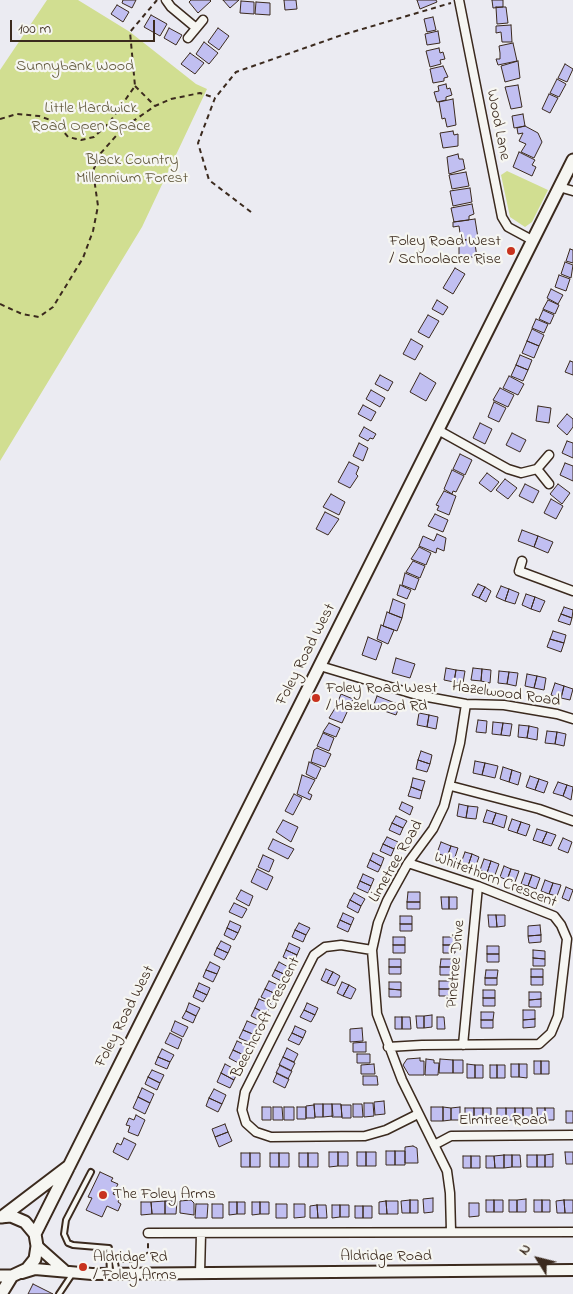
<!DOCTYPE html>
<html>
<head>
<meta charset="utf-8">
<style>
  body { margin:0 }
  #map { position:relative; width:573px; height:1294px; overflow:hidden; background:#ebebf2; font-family:"Indie Flower",sans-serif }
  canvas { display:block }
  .north { position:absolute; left:513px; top:1234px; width:50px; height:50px; -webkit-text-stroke:4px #f6f6f2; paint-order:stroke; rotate:306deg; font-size:14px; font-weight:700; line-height:20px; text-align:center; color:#3b2a1e }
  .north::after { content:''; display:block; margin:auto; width:18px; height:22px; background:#3b2a1e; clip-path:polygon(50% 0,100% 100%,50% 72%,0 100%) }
  .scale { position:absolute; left:10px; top:20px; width:145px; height:22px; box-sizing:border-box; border:2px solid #3b2a1e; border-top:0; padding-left:6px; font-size:15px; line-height:18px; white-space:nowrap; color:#3b2a1e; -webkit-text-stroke:4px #f6f6f2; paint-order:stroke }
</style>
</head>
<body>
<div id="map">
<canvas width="573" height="1294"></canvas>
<div class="north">N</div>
<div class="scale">100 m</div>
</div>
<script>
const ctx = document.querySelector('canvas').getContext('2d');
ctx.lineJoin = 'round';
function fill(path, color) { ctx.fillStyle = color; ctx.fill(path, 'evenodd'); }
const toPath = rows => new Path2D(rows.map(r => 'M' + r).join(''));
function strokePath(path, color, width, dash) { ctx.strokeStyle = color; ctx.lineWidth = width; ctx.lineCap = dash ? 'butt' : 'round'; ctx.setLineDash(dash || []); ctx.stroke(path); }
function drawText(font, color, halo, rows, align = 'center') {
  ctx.font = font + ' "Indie Flower",sans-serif'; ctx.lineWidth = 4.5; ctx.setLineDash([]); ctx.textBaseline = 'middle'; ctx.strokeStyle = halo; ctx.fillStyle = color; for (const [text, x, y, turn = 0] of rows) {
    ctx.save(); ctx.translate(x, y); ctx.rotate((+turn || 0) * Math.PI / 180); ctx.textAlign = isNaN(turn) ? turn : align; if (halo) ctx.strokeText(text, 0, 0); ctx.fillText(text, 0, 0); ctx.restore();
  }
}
fill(toPath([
  [47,0,78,0,130,32,196,84,207,89,142,227,0,461,0,70],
  [507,171,548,190,532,222,525,227,510,217,501,175]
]), '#d1de91');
const building = toPath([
  [123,0,136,0,132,8,122,3,123,0],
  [191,0,210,0,211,1,198,13,189,2,191,0],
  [223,0,239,0,230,8,223,0],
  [284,0,296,0,297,9,285,10,284,0],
  [417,0,436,0,437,2,420,9,417,0],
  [492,0,503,0,503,7,493,8,492,0],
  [241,1,254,2,254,14,240,13,241,1],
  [256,2,270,3,270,15,255,14,256,2],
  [117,5,129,12,123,22,111,14,117,5],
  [496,7,506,7,508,23,497,24,496,7],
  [151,15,167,24,160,36,144,27,151,15],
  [433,17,436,30,427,32,424,19,433,17],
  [511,25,512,42,502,42,501,32,496,33,496,26,511,25],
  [169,28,182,35,176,45,164,38,169,28],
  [218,28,229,36,219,50,208,42,218,28],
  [438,31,440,43,427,45,425,34,438,31],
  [204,42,218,53,209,64,196,54,204,42],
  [513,43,517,61,498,65,496,59,500,59,500,53,499,46,513,43],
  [439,48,440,53,443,52,445,59,440,60,441,64,430,67,426,51,439,48],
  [190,53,204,63,195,74,181,64,190,53],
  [518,61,520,78,505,82,501,66,518,61],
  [565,64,573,69,567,82,558,78,565,64],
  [443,66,448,77,444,78,444,81,433,83,430,69,443,66],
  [557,79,566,84,559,97,550,93,557,79],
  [446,84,447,89,450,88,452,95,446,97,446,100,437,102,434,92,439,91,438,86,446,84],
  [518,85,522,107,511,109,505,87,518,85],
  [549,94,558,98,550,113,542,109,549,94],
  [453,99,456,125,447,127,445,118,442,119,439,102,453,99],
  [523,114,525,126,514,128,512,116,523,114],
  [525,126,538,133,542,142,534,158,521,152,526,144,519,141,523,133,518,134,517,128,525,126],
  [453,131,454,135,458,134,458,146,443,148,440,133,453,131],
  [519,152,535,160,532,165,536,167,532,176,513,167,519,152],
  [458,154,459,159,463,159,465,169,449,174,447,157,458,154],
  [466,172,469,186,452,189,449,175,466,172],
  [470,188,472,202,453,206,450,191,470,188],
  [472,204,474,214,469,216,469,220,454,222,451,208,472,204],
  [475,219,478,238,461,240,459,226,453,227,453,222,475,219],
  [477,239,477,244,475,244,477,257,459,257,459,241,477,239],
  [570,249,573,250,573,263,566,261,570,249],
  [565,262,573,265,571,278,561,274,565,262],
  [455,268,465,274,453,294,443,288,455,268],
  [559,275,570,279,566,291,555,287,559,275],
  [551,289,563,295,558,304,547,298,551,289],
  [437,300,448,307,443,315,432,309,437,300],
  [548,300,559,305,555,314,543,309,548,300],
  [543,310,554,315,550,324,539,319,543,310],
  [428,315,439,321,429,338,418,332,428,315],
  [536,319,548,324,544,333,532,328,536,319],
  [532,329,544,335,539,346,527,341,532,329],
  [411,339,423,346,415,360,403,354,411,339],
  [527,341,539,346,534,358,522,353,527,341],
  [520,355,532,360,528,370,516,365,520,355],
  [570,361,573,362,573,375,565,372,570,361],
  [516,365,528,370,523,381,511,376,516,365],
  [420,373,436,383,426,401,410,392,420,373],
  [380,375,393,382,388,391,375,384,380,375],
  [509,376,524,384,518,395,503,388,509,376],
  [500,388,514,395,508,407,493,400,500,388],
  [371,390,385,398,380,407,366,399,371,390],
  [494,402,506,408,499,422,488,417,494,402],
  [363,405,376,412,371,421,358,414,363,405],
  [538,406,551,408,549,423,536,421,538,406],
  [567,414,573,419,573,427,567,435,557,426,567,414],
  [480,423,492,429,485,444,473,438,480,423],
  [364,427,376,434,373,439,370,438,368,441,359,436,364,427],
  [512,433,526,440,520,452,506,445,512,433],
  [567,441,573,443,573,458,562,453,567,441],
  [359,443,368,448,363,461,353,456,359,443],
  [460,454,472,460,465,475,453,469,460,454],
  [349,462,359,467,356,474,358,476,350,488,338,482,349,462],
  [565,463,573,466,573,481,560,475,565,463],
  [452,470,464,476,456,492,453,491,452,494,444,489,452,470],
  [487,473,499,482,491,492,479,483,487,473],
  [505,479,517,488,508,499,496,490,505,479],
  [525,484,539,491,533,503,519,496,525,484],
  [558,484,570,493,562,504,550,494,558,484],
  [444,491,456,496,449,515,437,510,439,506,436,505,444,491],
  [331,494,345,502,339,515,323,507,331,494],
  [551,499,563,506,556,519,544,513,551,499],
  [325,512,339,519,328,535,316,529,325,512],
  [435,514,448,520,443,532,428,526,435,514],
  [522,530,538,536,534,547,518,541,522,530],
  [437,534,446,538,444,551,437,548,436,553,419,546,423,536,434,541,437,534],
  [538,536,553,542,548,553,534,547,538,536],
  [419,547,431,553,426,565,411,559,419,547],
  [413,561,425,566,420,578,406,572,413,561],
  [405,573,419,579,415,590,402,585,405,573],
  [478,584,485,587,479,598,472,595,478,584],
  [400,585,411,590,407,599,397,595,400,585],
  [501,586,509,589,505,601,496,597,501,586],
  [485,587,491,591,486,602,479,598,485,587],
  [509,589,519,593,515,604,505,601,509,589],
  [526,594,535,597,531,609,522,605,526,594],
  [535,597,545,601,540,612,531,609,535,597],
  [393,599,405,604,402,618,389,613,393,599],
  [564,607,573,610,572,618,561,614,564,607],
  [387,612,402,618,397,631,383,626,387,612],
  [561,614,572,618,570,625,558,621,561,614],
  [381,625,394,630,388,644,377,639,381,625],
  [553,631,566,635,564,643,550,639,553,631],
  [368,637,382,643,376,660,362,655,368,637],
  [550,639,564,643,561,652,547,647,550,639],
  [396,658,415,664,410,678,392,673,396,658],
  [446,668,456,670,454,682,444,680,446,668],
  [473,668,482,669,481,681,471,680,473,668],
  [482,669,491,670,490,683,481,681,482,669],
  [456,670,465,671,463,683,454,682,456,670],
  [499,671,509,672,507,684,498,683,499,671],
  [509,672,518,673,516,686,507,684,509,672],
  [527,674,537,676,534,688,525,686,527,674],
  [537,676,546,678,544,690,534,688,537,676],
  [555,683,564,686,561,698,551,695,555,683],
  [564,686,573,689,570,700,561,698,564,686],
  [341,694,353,699,349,709,337,704,341,694],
  [377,696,400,705,396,715,373,707,377,696],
  [337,705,348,710,342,723,329,718,337,705],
  [419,713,429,715,427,727,417,725,419,713],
  [429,715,438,717,436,729,427,727,429,715],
  [478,720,487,721,486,733,476,732,478,720],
  [493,722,503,723,501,735,492,734,493,722],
  [329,723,340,728,336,737,323,732,329,723],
  [503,723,512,724,510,736,501,735,503,723],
  [519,725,529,726,527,738,518,737,519,725],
  [529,726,538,728,537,740,527,738,529,726],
  [547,731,557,732,555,744,545,743,547,731],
  [557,732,566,734,564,746,555,744,557,732],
  [323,733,334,738,329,751,317,746,323,733],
  [317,748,331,754,325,767,311,762,314,750,317,748],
  [421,751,432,755,430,764,418,760,421,751],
  [418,760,430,764,427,772,416,769,418,760],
  [475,761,485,763,482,775,473,773,475,761],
  [309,762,321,768,316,779,306,774,309,762],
  [485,763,498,766,495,778,482,775,485,763],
  [503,767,512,770,509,782,500,779,503,767],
  [512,770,521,773,518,785,509,782,512,770],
  [302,775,315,780,308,793,312,795,310,800,297,794,302,775],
  [530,776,539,779,535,790,526,787,530,776],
  [413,778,425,781,422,791,411,787,413,778],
  [539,779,548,782,544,793,535,790,539,779],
  [558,782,567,785,563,796,553,793,558,782],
  [567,785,573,787,571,800,563,796,567,785],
  [411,787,422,791,420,799,408,796,411,787],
  [294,794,302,798,293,815,285,811,294,794],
  [402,802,413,807,410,815,399,809,402,802],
  [459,804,468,806,466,818,457,816,459,804],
  [468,806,478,807,476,819,466,818,468,806],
  [487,810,496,813,492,824,483,822,487,810],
  [496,813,507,816,504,828,492,824,496,813],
  [396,816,407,821,403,828,392,823,396,816],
  [512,819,521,822,517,833,508,830,512,819],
  [283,820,298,827,291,842,276,832,283,820],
  [521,822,530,825,526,836,517,833,521,822],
  [392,823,403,828,400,835,389,830,392,823],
  [537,829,547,832,542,843,533,840,537,829],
  [547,832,556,835,551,846,542,843,547,832],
  [387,837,398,842,394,849,383,844,387,837],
  [563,838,572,842,568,853,558,849,563,838],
  [273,839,294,849,288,859,268,849,273,839],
  [441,842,451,846,447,857,437,853,441,842],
  [383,844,394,849,391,856,380,851,383,844],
  [451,846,458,848,454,860,447,857,451,846],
  [465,852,472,854,468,866,461,863,465,852],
  [373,853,384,858,381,866,370,860,373,853],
  [472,854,479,857,475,868,468,866,472,854],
  [263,855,274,860,269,872,258,867,263,855],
  [484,859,491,861,487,873,480,870,484,859],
  [370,860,381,866,378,872,367,867,370,860],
  [491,861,499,864,495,875,487,873,491,861],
  [504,866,511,869,507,880,500,877,504,866],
  [257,869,273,877,267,890,251,882,257,869],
  [511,869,519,871,515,882,507,880,511,869],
  [525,873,532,875,528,886,521,884,525,873],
  [363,874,374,879,371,886,360,881,363,874],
  [532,875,540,878,536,889,528,886,532,875],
  [545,880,553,883,549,894,541,891,545,880],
  [360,881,371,886,368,893,357,888,360,881],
  [553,883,561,885,557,896,549,894,553,883],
  [566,887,573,890,569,901,562,898,566,887],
  [241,890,253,896,249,906,236,899,241,890],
  [408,892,420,892,420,902,407,902,408,892],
  [354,893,365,899,361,906,350,900,354,893],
  [441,897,449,897,449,909,442,909,441,897],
  [449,897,457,897,457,909,449,909,449,897],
  [350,900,361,906,358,913,347,907,350,900],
  [407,902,420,902,420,909,407,909,407,902],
  [234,903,247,909,242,918,229,912,234,903],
  [343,913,354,918,351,925,340,920,343,913],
  [488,915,496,915,497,927,489,927,488,915],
  [496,915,505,915,505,926,497,927,496,915],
  [400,916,412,916,412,924,400,924,400,916],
  [340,920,351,925,348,932,337,927,340,920],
  [230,921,241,926,238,933,227,928,230,921],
  [299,923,310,928,306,935,295,930,299,923],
  [400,924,412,924,412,931,400,931,400,924],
  [540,925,541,935,528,936,528,926,540,925],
  [227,928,238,933,234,940,224,935,227,928],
  [295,930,306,935,303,942,292,937,295,930],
  [541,935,541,942,529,943,528,936,541,935],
  [393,937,405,937,405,945,393,945,393,937],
  [443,937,455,937,455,945,443,945,443,937],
  [221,941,231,946,228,953,217,948,221,941],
  [289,943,300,948,297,955,286,950,289,943],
  [393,945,405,945,405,953,393,953,393,945],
  [443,945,455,945,455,953,443,953,443,945],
  [487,946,499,946,499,954,487,954,487,946],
  [217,948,228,953,224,960,214,955,217,948],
  [286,950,297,955,294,962,283,957,286,950],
  [533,950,545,951,545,959,533,958,533,950],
  [487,954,499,954,499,962,487,962,487,954],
  [533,958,545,959,545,966,533,966,533,958],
  [389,959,401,959,401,967,389,967,389,959],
  [441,959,453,959,453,967,440,967,441,959],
  [210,962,220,967,217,974,206,970,210,962],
  [279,962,290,968,286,975,275,970,279,962],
  [389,967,401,967,401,974,389,974,389,967],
  [440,967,453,967,452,975,440,975,440,967],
  [326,969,333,972,327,983,321,980,326,969],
  [531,969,543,969,543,977,531,977,531,969],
  [206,970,217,974,213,982,203,977,206,970],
  [275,970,286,975,283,982,272,976,275,970],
  [486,970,498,970,497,978,485,978,486,970],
  [333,972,340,976,335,986,327,983,333,972],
  [531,977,543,977,543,985,531,985,531,977],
  [485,978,497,978,497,985,485,985,485,978],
  [269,981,280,986,276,994,265,989,269,981],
  [439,981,451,981,451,989,439,989,439,981],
  [342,982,349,985,343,996,337,993,342,982],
  [389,982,401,982,401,990,389,989,389,982],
  [199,983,210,988,207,995,196,990,199,983],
  [349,985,356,989,351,999,343,996,349,985],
  [265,989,276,994,272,1002,261,997,265,989],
  [389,989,401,990,401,997,389,997,389,989],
  [439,989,451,989,451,996,439,996,439,989],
  [196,990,207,995,203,1002,193,997,196,990],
  [483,990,495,990,495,998,483,998,483,990],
  [529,992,541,992,541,999,529,1000,529,992],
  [483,998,495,998,495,1006,483,1006,483,998],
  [259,999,271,1004,267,1014,255,1008,259,999],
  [541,999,541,1007,529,1007,529,1000,541,999],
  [189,1003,200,1008,196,1016,186,1011,189,1003],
  [307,1003,318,1008,315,1015,304,1010,307,1003],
  [255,1008,267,1014,263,1022,251,1016,255,1008],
  [304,1010,315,1015,311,1022,300,1017,304,1010],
  [523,1010,535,1010,535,1019,523,1020,523,1010],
  [186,1011,196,1016,193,1023,182,1018,186,1011],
  [481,1012,494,1012,493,1020,481,1020,481,1012],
  [432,1015,432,1027,424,1028,424,1016,432,1015],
  [416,1016,424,1016,424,1028,417,1028,416,1016],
  [395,1017,402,1017,402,1029,395,1029,395,1017],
  [402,1017,410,1017,411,1029,402,1029,402,1017],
  [437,1017,444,1017,445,1029,437,1029,437,1017],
  [535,1019,535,1027,523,1028,523,1020,535,1019],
  [481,1020,493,1020,493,1028,481,1028,481,1020],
  [175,1021,188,1027,183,1037,171,1031,175,1021],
  [247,1021,259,1026,255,1035,243,1030,247,1021],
  [295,1026,306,1031,303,1038,292,1033,295,1026],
  [362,1028,363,1041,350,1042,350,1029,362,1028],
  [243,1030,255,1035,251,1043,239,1038,243,1030],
  [170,1033,182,1039,178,1049,165,1043,170,1033],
  [292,1033,303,1038,299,1045,288,1040,292,1033],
  [237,1041,250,1047,246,1056,233,1050,237,1041],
  [366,1042,366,1052,353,1052,353,1043,366,1042],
  [287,1048,298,1054,294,1062,283,1057,287,1048],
  [162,1049,174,1055,170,1062,158,1057,162,1049],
  [233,1050,246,1056,242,1065,229,1058,233,1050],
  [357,1054,370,1054,370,1063,357,1063,357,1054],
  [158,1057,170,1062,167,1069,155,1064,158,1057],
  [283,1057,295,1063,291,1071,279,1065,283,1057],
  [420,1058,420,1061,424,1061,424,1075,409,1075,403,1065,407,1059,420,1058],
  [426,1059,434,1060,434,1063,439,1063,438,1075,425,1075,426,1059],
  [440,1059,453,1060,453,1073,439,1073,440,1059],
  [453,1060,463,1060,463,1073,453,1073,453,1060],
  [534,1061,541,1061,541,1074,534,1074,534,1061],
  [541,1061,549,1061,549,1074,541,1074,541,1061],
  [225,1064,238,1071,234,1080,221,1073,225,1064],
  [374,1064,375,1074,361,1074,361,1065,374,1064],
  [467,1064,475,1065,475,1078,467,1078,467,1064],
  [511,1064,519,1064,519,1077,511,1077,511,1064],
  [519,1064,527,1064,527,1078,519,1077,519,1064],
  [280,1065,292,1071,288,1079,276,1073,280,1065],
  [475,1065,483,1065,483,1078,475,1078,475,1065],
  [490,1065,497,1065,497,1078,490,1078,490,1065],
  [497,1065,505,1065,505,1078,497,1078,497,1065],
  [152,1070,164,1075,160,1083,148,1077,152,1070],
  [221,1073,234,1080,230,1088,217,1082,221,1073],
  [277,1073,289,1079,285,1088,273,1082,277,1073],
  [363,1076,377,1076,378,1085,363,1085,363,1076],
  [148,1077,160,1083,157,1090,145,1084,148,1077],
  [142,1088,154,1094,150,1103,138,1097,142,1088],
  [214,1089,226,1095,222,1104,209,1098,214,1089],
  [138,1097,150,1103,145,1114,133,1108,138,1097],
  [209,1098,222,1104,218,1112,206,1106,209,1098],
  [384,1101,385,1114,375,1115,374,1102,384,1101],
  [364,1103,373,1103,374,1116,364,1117,364,1103],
  [314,1104,323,1104,323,1117,315,1117,314,1104],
  [323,1104,332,1104,333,1116,323,1117,323,1104],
  [332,1104,341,1104,342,1117,332,1117,332,1104],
  [353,1104,362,1104,363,1117,353,1117,353,1104],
  [314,1105,315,1118,306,1118,306,1106,314,1105],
  [341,1105,351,1105,351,1118,342,1118,341,1105],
  [262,1107,271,1107,271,1120,262,1120,262,1107],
  [273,1107,282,1107,283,1120,273,1120,273,1107],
  [284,1107,294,1107,294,1120,284,1120,284,1107],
  [297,1107,306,1107,306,1119,297,1119,297,1107],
  [431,1107,443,1107,443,1121,431,1121,431,1107],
  [443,1107,451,1108,451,1120,443,1121,443,1107],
  [460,1107,460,1120,451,1120,451,1108,460,1107],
  [465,1108,474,1108,474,1120,465,1121,465,1108],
  [474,1108,483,1108,483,1120,474,1120,474,1108],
  [483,1108,491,1108,491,1120,483,1120,483,1108],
  [497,1108,506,1108,506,1120,497,1121,497,1108],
  [506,1108,515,1108,515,1120,506,1120,506,1108],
  [515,1108,523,1108,523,1120,515,1120,515,1108],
  [523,1108,532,1108,532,1120,523,1120,523,1108],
  [537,1108,545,1108,545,1120,538,1120,537,1108],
  [545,1108,554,1108,554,1120,545,1120,545,1108],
  [566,1111,573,1111,573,1123,566,1123,566,1111],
  [136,1115,145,1120,138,1136,128,1132,130,1126,126,1125,129,1118,134,1120,136,1115],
  [225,1124,228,1132,215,1137,212,1129,225,1124],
  [228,1132,232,1141,219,1147,215,1137,228,1132],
  [124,1138,136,1144,128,1160,113,1152,117,1143,121,1145,124,1138],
  [413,1146,417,1148,418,1163,405,1163,405,1147,413,1146],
  [386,1151,395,1151,395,1165,386,1165,386,1151],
  [395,1151,405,1151,405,1165,395,1165,395,1151],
  [329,1152,338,1152,338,1166,329,1167,329,1152],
  [338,1152,348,1152,348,1166,338,1166,338,1152],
  [357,1152,366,1152,366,1166,357,1166,357,1152],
  [366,1152,376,1152,376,1166,366,1166,366,1152],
  [565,1152,573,1152,573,1164,566,1164,565,1152],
  [241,1153,250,1153,250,1167,241,1167,241,1153],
  [250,1153,260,1153,260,1167,250,1167,250,1153],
  [270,1153,279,1153,279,1167,270,1167,270,1153],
  [279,1153,289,1153,289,1167,279,1167,279,1153],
  [299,1153,308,1153,308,1167,299,1167,299,1153],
  [308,1153,318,1153,318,1167,308,1167,308,1153],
  [553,1154,553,1167,545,1167,545,1155,553,1154],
  [504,1155,504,1168,495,1168,494,1156,504,1155],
  [504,1155,512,1155,512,1167,504,1168,504,1155],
  [512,1155,520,1155,521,1167,512,1167,512,1155],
  [527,1155,537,1155,537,1167,527,1167,527,1155],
  [537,1155,545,1155,545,1167,537,1167,537,1155],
  [463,1156,471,1156,471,1168,463,1168,463,1156],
  [471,1156,480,1156,480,1168,471,1168,471,1156],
  [486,1156,494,1156,495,1168,486,1168,486,1156],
  [100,1172,113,1178,111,1181,118,1184,113,1194,120,1197,118,1202,121,1204,118,1211,107,1206,102,1217,86,1210,92,1198,88,1197,100,1172],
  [433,1198,433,1212,424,1213,423,1199,433,1198],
  [526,1199,526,1212,517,1212,517,1200,526,1199],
  [191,1200,194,1203,194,1215,180,1213,180,1201,191,1200],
  [410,1200,418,1200,418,1213,410,1213,410,1200],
  [410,1200,410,1213,402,1213,401,1201,410,1200],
  [486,1200,494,1200,494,1212,486,1212,486,1200],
  [494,1200,503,1200,503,1212,494,1212,494,1200],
  [509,1200,517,1200,517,1212,509,1212,509,1200],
  [534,1200,542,1200,542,1212,534,1212,534,1200],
  [542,1200,550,1200,550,1212,542,1212,542,1200],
  [564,1200,565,1213,557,1213,556,1201,564,1200],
  [564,1200,573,1200,573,1213,565,1213,564,1200],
  [165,1201,165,1214,152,1214,151,1202,165,1201],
  [165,1201,177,1201,176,1214,165,1214,165,1201],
  [386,1201,387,1214,379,1214,379,1202,386,1201],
  [386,1201,398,1201,398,1214,387,1214,386,1201],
  [141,1202,151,1202,152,1214,141,1215,141,1202],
  [229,1202,237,1202,237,1214,229,1215,229,1202],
  [237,1202,245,1202,245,1214,237,1214,237,1202],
  [252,1202,260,1202,260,1214,252,1215,252,1202],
  [260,1202,269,1202,269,1214,260,1214,260,1202],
  [469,1203,479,1203,479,1216,469,1217,469,1203],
  [196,1204,208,1204,207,1218,195,1218,196,1204],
  [212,1204,223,1204,223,1218,212,1218,212,1204],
  [276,1204,287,1204,287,1218,276,1218,276,1204],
  [294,1204,305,1204,305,1217,294,1218,294,1204],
  [317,1205,326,1205,327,1218,318,1218,317,1205],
  [317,1205,318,1218,310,1218,310,1206,317,1205],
  [332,1205,340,1205,340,1217,332,1218,332,1205],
  [340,1205,349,1205,349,1217,340,1217,340,1205],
  [355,1206,363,1206,363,1218,355,1218,355,1206],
  [363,1206,372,1206,372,1218,363,1218,363,1206],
  [33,1284,53,1294,28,1294,33,1284]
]);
fill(building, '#c1bff1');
strokePath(building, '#3b2a1e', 1);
const service = toPath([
  [91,1172,66,1220,64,1234,68,1243,73,1245,109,1248,110,1274],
  [115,1263,117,1273],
  [59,1294,73,1273]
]);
const minor = toPath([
  [166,0,171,7,195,27],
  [459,0,502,217,508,227,532,240],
  [188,38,203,20],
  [559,187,573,191],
  [438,430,508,469,521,473,537,469,549,455],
  [537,469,549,484],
  [522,561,519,571,573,591],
  [320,666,417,695,466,704,504,705,557,714,573,719],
  [451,786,539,809,573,821],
  [372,950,341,945,325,947,314,955,245,1092,242,1110,246,1123,256,1132,271,1137,365,1136,386,1130,418,1114],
  [463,1045,478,886],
  [388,1047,422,1045,539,1044,551,1033,558,1016,567,939,561,925,554,916,478,886,408,863],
  [436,1144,451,1136,573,1135],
  [451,1231,450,1193,447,1171,402,1080,377,1014,372,950,378,923,387,901,408,863,433,829,444,806,460,743,466,704],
  [148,1233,573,1232],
  [200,1273,201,1234]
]);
const tertiary = toPath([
  [37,1246,64,1270],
  [22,1273,35,1269,92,1274,573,1270]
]);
const secondary = toPath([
  [0,1217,11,1216,25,1222,35,1234,37,1246,35,1259,27,1269,12,1276,0,1276],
  [2,1217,69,1166],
  [35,1234,573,160],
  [1,1294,12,1276]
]);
strokePath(service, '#3b2a1e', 8);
strokePath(minor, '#3b2a1e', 11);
strokePath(tertiary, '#3b2a1e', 14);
strokePath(secondary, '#3b2a1e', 15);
strokePath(toPath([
  [135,86,155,106],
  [0,119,17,114,39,116,56,122,68,137,81,140,94,137,109,123,135,86,130,32,157,0],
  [251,212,209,180,198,143,215,98,236,72,342,35,451,3],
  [0,304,22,314,39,317,53,307,83,258,93,231,98,206,93,171,100,154,123,128,155,106,171,99,200,93,215,98],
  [120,1262,138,1262,148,1252,148,1241]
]), '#3b2a1e', 2, [5, 4]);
strokePath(service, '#f6f6f2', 4);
strokePath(minor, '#f6f6f2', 8);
strokePath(tertiary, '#f6f6f2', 10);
strokePath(secondary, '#f6f6f2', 11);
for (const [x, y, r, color] of [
  [511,251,5,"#c8321e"],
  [316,698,5,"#c8321e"],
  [103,1195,5,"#c8321e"],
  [83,1267,5,"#c8321e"]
]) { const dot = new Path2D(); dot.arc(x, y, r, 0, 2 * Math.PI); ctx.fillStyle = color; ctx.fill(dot); strokePath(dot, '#f6f6f2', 2); }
drawText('16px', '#60573b', '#f6f6f2', [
  ["Sunnybank Wood",75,67],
  ["Little Hardwick",91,109],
  ["Road Open Space",91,127],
  ["Black Country",132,161],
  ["Millennium Forest",132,179]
]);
drawText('16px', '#3b2a1e', '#f6f6f2', [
  ["Wood Lane",497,125,79],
  ["Foley Road West",307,655,-63],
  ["Hazelwood Road",506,695,8],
  ["Limetree Road",397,862,-60],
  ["Whitethorn Crescent",495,881,21],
  ["Pinetree Drive",457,964,-85],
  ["Foley Road West",126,1017,-63],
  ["Beechcroft Crescent",267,1018,-63],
  ["Elmtree Road",503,1121],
  ["Aldridge Road",386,1257]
]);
drawText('16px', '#3b2a1e', '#f6f6f2', [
  ["Foley Road West",501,242,"right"],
  ["/ Schoolacre Rise",501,260,"right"],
  ["Foley Road West",326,689],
  ["/ Hazelwood Rd",326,707],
  ["The Foley Arms",113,1195],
  ["Aldridge Rd",93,1258],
  ["/ Foley Arms",93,1276]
], 'left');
</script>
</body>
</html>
